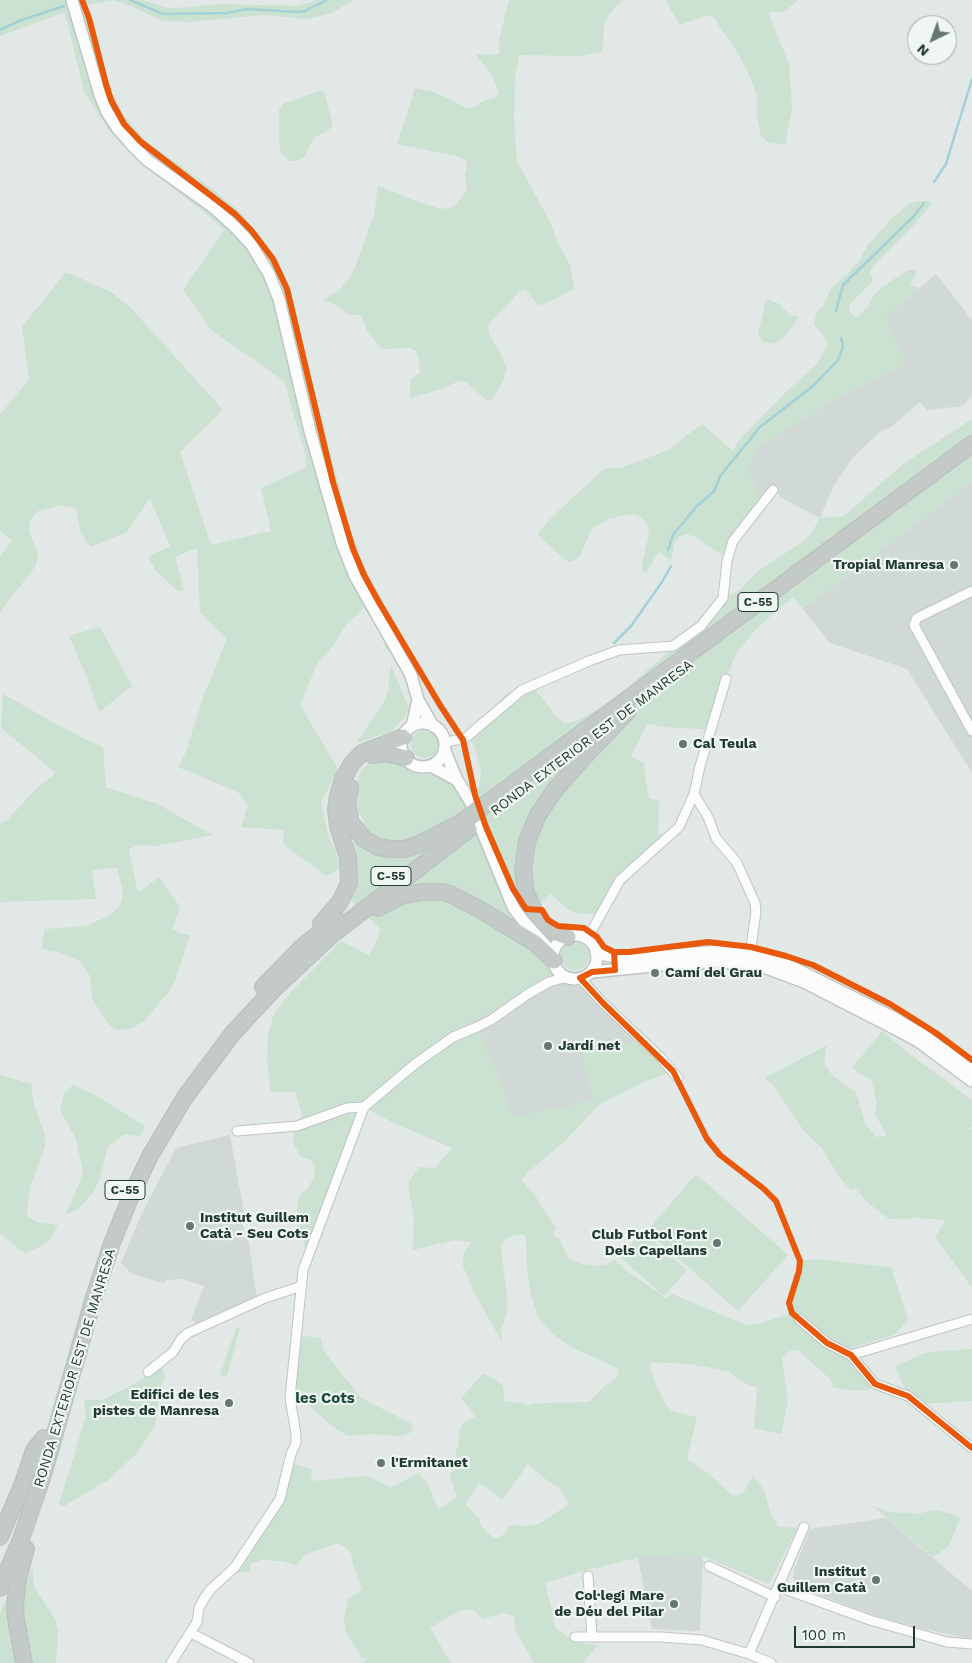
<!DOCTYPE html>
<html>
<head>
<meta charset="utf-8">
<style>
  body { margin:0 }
  #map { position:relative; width:972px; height:1663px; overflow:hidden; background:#e2e8e5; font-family:"Work Sans",sans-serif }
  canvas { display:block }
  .north { position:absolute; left:907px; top:15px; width:50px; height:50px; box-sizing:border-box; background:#f0f7f3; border:1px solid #9daba6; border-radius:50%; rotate:222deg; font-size:14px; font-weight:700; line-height:20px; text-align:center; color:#213a32 }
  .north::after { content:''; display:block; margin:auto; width:18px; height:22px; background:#657771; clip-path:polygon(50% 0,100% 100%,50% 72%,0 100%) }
  .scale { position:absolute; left:794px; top:1626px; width:121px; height:22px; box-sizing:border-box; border:2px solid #213a32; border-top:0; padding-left:6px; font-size:15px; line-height:18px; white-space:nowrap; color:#213a32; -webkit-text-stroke:4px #f0f7f3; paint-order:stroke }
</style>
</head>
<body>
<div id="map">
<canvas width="972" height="1663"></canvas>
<div class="north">N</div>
<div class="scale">100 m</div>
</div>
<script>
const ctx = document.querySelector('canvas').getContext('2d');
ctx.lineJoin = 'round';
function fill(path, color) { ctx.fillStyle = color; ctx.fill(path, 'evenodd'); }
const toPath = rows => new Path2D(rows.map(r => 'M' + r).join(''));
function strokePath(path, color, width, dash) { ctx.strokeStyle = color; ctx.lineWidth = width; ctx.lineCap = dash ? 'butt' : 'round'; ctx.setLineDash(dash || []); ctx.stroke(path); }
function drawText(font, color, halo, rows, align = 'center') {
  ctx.font = font + ' "Work Sans",sans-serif'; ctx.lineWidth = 4.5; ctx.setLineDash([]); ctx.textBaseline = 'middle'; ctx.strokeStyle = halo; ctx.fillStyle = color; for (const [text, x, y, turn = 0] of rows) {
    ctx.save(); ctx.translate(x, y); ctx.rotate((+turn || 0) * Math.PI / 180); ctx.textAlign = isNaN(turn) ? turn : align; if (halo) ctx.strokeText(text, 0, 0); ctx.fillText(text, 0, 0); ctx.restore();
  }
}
fill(toPath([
  [936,274,972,320,972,395,963,406,927,410,920,402,890,428,882,430,853,457,833,487,820,518,780,497,778,492,764,508,747,470,759,446,847,392,905,363,885,318],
  [972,482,972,773,907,669,830,643,803,609],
  [555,975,567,985,591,989,640,1039,595,1100,515,1117,507,1107,507,1099,477,1027,549,982],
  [230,1135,244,1213,241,1214,245,1238,248,1238,257,1299,200,1325,191,1319,204,1286,183,1279,167,1280,163,1283,132,1274,121,1263,142,1213,176,1148],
  [886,1518,972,1591,972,1639,928,1630,877,1616,801,1588,795,1582,793,1578,794,1570,810,1529],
  [653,1554,680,1559,703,1556,700,1631,652,1629,638,1558]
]), '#d0d9d5');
fill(toPath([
  [0,0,142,0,168,8,176,8,218,4,297,6,318,0,354,0,332,13,305,19,264,15,190,22,163,21,131,6,114,0,85,5,94,29,101,62,110,90,124,116,146,141,214,190,239,211,262,239,277,259,289,285,296,309,301,341,350,528,367,573,404,639,387,651,380,632,364,608,346,625,332,647,317,664,300,705,338,769,321,803,328,834,335,850,340,867,364,821,357,810,355,791,360,772,372,761,386,758,397,761,414,773,434,775,451,783,464,799,479,787,481,771,474,745,465,733,488,711,495,706,507,693,523,685,530,686,539,694,555,715,565,724,576,721,593,712,614,699,666,654,674,639,703,617,716,603,741,589,758,571,804,541,812,532,820,518,844,516,902,465,972,419,972,482,803,609,793,597,760,625,736,653,726,679,712,729,674,728,647,724,631,756,645,764,644,768,649,799,659,800,658,834,672,835,625,874,598,919,593,914,580,914,569,910,551,894,534,910,526,893,502,931,552,962,555,975,549,982,478,1027,507,1099,507,1107,515,1117,594,1100,581,1054,640,1039,673,1071,644,1082,600,1104,564,1142,527,1173,522,1181,536,1197,556,1228,553,1235,560,1239,564,1250,569,1258,581,1264,596,1266,606,1265,614,1259,627,1271,666,1298,672,1294,747,1325,762,1323,792,1313,789,1303,799,1271,800,1261,815,1259,891,1267,908,1320,894,1335,850,1348,830,1343,851,1355,875,1384,868,1390,848,1390,833,1387,831,1380,798,1350,789,1351,782,1359,788,1402,781,1434,754,1428,757,1388,740,1381,728,1371,689,1364,651,1362,650,1367,656,1386,667,1406,672,1411,697,1417,687,1459,708,1473,733,1496,743,1493,753,1476,764,1490,770,1512,778,1526,797,1528,769,1584,703,1556,680,1559,653,1554,587,1570,545,1583,556,1628,574,1642,598,1645,583,1663,534,1663,515,1630,514,1616,503,1613,483,1619,473,1610,460,1610,430,1628,451,1663,362,1663,368,1658,361,1657,346,1632,344,1619,348,1599,362,1589,353,1565,351,1553,344,1546,337,1543,304,1555,297,1565,280,1561,261,1560,250,1564,249,1573,238,1572,253,1546,293,1464,312,1469,311,1481,363,1476,372,1478,390,1488,419,1473,428,1484,438,1510,457,1497,449,1474,456,1469,458,1461,455,1452,458,1448,459,1434,462,1424,476,1416,461,1398,483,1374,496,1380,503,1386,504,1401,523,1403,529,1406,531,1404,547,1403,589,1402,601,1389,615,1379,619,1374,617,1368,573,1348,553,1334,538,1317,531,1294,527,1269,526,1242,525,1235,515,1235,504,1240,501,1248,507,1295,507,1312,501,1330,502,1342,475,1294,463,1266,463,1255,471,1242,454,1240,413,1250,414,1216,409,1192,409,1181,419,1167,435,1168,452,1148,394,1123,363,1107,297,1126,302,1115,295,1092,271,1092,267,1061,268,1035,274,1013,292,991,341,941,369,955,376,943,380,929,342,891,340,868,326,876,284,845,283,830,241,827,248,805,238,792,178,767,185,754,205,692,227,639,200,613,197,548,175,557,184,590,179,592,156,571,148,557,170,546,150,498,127,532,90,547,81,533,76,508,62,505,38,511,30,521,29,531,38,554,35,567,0,612,0,556,12,541,0,531,0,415,29,379,22,327,66,272,111,292,131,308,223,410,180,452,211,545,271,531,261,488,306,468,306,457,284,381,211,330,183,290,224,230,205,213,159,177,129,152,109,130,84,92,65,12,0,36],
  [528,1464,548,1481,559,1487,569,1504,539,1524,525,1526,509,1525,505,1534,494,1539,481,1526,479,1518,465,1504,479,1483,492,1491,502,1500],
  [509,0,624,0,616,6,607,17,604,25,603,49,600,52,581,56,517,55,519,60,515,77,514,119,517,161,550,222,558,243,570,265,574,289,543,305,537,304,525,289,520,291,491,322,488,328,489,334,500,352,507,369,503,381,493,399,487,401,465,381,459,381,441,389,410,398,410,380,420,373,418,356,415,350,410,348,385,349,380,347,368,333,361,315,350,315,333,303,322,301,338,291,349,279,356,265,374,214,378,186,418,202,441,209,454,207,465,193,467,187,465,174,467,168,466,160,460,157,397,144,415,88,434,92,467,108,473,108,483,101,495,98,499,93,492,75,476,55,499,54,499,39],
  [665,0,798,0,784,12,768,12,789,64,792,109,785,145,768,142,761,136,757,117,757,97,752,81,739,55,713,17,709,15,680,25],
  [322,90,324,92,333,126,326,132,314,138,304,157,296,161,289,161,281,152,279,141,279,109,283,104],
  [920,201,930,201,932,203,913,226,872,267,870,273,873,278,872,282,849,305,851,314,856,317,859,316,867,308,874,295,883,287,903,273,909,270,915,269,916,273,910,284,912,286,920,288,885,318,905,363,847,392,759,446,747,470,764,508,740,538,732,552,722,555,694,536,685,534,679,537,675,542,671,561,659,552,646,572,644,572,642,569,643,559,649,534,646,522,637,514,631,514,608,519,591,530,580,556,575,560,569,562,564,559,537,534,553,516,605,468,620,468,666,451,702,424,733,451,739,440,786,392,817,364,828,345,822,333,814,325,815,317,817,312,824,305,831,288,846,275,859,261,868,245,893,217,910,203],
  [769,300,778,303,791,316,798,316,794,325,780,341,771,344,762,341,758,333,764,311,765,301],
  [100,627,132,686,99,712,88,680,69,636],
  [391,665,407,704,412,706,405,716,392,731,356,743,384,702,388,689],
  [3,694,80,737,103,747,106,787,158,804,212,835,156,846,139,845,129,849,138,893,159,877,180,907,172,930,190,936,177,975,171,989,145,1020,133,1028,119,1030,114,1029,108,1023,92,999,90,976,80,961,58,952,41,949,45,929,85,926,107,917,118,908,122,900,123,890,117,868,92,870,96,899,0,902,0,824,7,820,38,787,56,773,1,728],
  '411 744a14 14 0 1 1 28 0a14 14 0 1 1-28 0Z',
  '561 956a14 14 0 1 1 28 0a14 14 0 1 1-28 0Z',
  [882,1031,908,1053,972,1100,972,1126,968,1130,972,1129,972,1288,935,1237,946,1220,918,1218,889,1219,866,1201,856,1189,851,1190,840,1178,821,1147,804,1131,773,1085,765,1078,827,1045,824,1064,832,1075,856,1092,865,1123,876,1137,887,1136,875,1114,877,1103,872,1081,852,1068],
  [0,1075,32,1084,32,1093,35,1108,44,1132,45,1142,45,1147,30,1187,27,1211,28,1216,36,1222,58,1225,51,1238,44,1245,25,1253,0,1234],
  [73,1085,95,1095,145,1126,140,1136,125,1134,109,1146,107,1150,99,1181,92,1194,79,1208,66,1214,79,1184,83,1171,76,1139,60,1110,64,1093],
  [347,1113,356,1114,358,1120,308,1257,296,1216,299,1196,306,1190,314,1178,315,1167,311,1160,300,1156,293,1142,294,1132],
  [696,1174,788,1255,738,1311,647,1231],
  [643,1232,687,1270,664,1296,620,1257],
  [236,1328,240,1328,227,1377,220,1375],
  [295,1335,321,1338,323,1350,361,1398,410,1423,413,1430,408,1434,400,1436,371,1434,348,1436,332,1426,304,1401,290,1392],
  [972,1349,972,1401,918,1404,908,1396,895,1366,920,1355,929,1352],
  [162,1366,165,1377,159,1391,158,1410,154,1428,136,1454,108,1480,64,1506,59,1504,86,1416,84,1400,102,1400,140,1381],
  [873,1506,889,1512,906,1513,917,1514,934,1510,954,1514,960,1518,949,1546,933,1557],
  [33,1565,33,1579,35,1588,55,1619,58,1631,56,1663,32,1663,26,1628,23,1592],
  [13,1585,22,1663,0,1663,0,1613]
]), '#cbe1d1');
strokePath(toPath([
  [130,0,163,14,227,13,248,9,296,12,305,11,327,0],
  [0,30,19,21,64,6],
  [934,182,946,164,972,79],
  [836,311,843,285,913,217,924,203],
  [668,550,673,535,696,507,715,490,720,476,760,427,813,386,838,360,843,347,841,338],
  [614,643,631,626,662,582,671,566]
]), '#a4d1d5', 2.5);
const minor = toPath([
  [972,591,921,616,917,618,914,625,972,731],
  [726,679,700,766,694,794,708,817,716,838,737,863,755,903,756,912,750,954],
  [445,743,455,740,463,740,522,690,589,661,619,650,673,646,701,626,723,598,727,561,733,541,773,490],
  [587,939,620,880,679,827,694,794],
  [580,978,603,1003,661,1058,678,1078],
  [237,1131,297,1126,347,1108,364,1107],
  [799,1319,827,1343,851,1355,875,1384,908,1396,972,1448],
  [851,1355,972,1319],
  [148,1372,173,1352,181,1339,188,1333,265,1298,302,1286],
  [709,1566,775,1597],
  [588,1576,592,1637],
  [779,1587,870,1620,947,1642,972,1644],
  [191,1633,249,1663],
  [575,1637,661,1637,702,1640,749,1654,771,1663],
  [749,1654,804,1527],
  [171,1663,197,1622,199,1608,205,1597,211,1589,235,1567,280,1499,291,1454,296,1443,296,1434,290,1398,303,1270,364,1107,415,1064,453,1037,477,1027,491,1020,528,994,549,982,567,977]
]);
const tertiary = toPath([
  [72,0,100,95,107,112,118,129,132,145,147,160,213,207,233,225,251,244,269,274,279,299,310,431,342,543,355,576,411,675,418,700,433,726],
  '401 745a22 22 0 1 1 44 0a22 22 0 1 1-44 0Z',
  [412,726,418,700],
  [445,751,457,780,470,801,513,907,525,923,546,946],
  [431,766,457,780],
  '553 957a22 22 0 1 1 44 0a22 22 0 1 1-44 0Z',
  [596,953,620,958,634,958,720,951,750,954,765,957,784,963,894,1018,923,1035,972,1070],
  [592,972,682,963,721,962,761,966,804,982,888,1025,918,1041,972,1081]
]);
const trunk = toPath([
  [372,755,386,753,406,758],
  [350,787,347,803,351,823,364,839,378,847,391,849,405,849,419,844,462,822],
  [486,804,972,444],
  [378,908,401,896,421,892,442,892,450,894,481,910,535,943,554,961],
  [321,924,340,902,349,883,348,858,338,826,336,810,338,795,343,779,352,763,362,753,403,737],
  [568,937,556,933,545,925,536,914,526,893,523,870,527,841,538,815,554,791,583,758,628,711],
  [263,987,301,948,336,919],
  [0,1537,23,1483,34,1450,44,1438],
  [0,1588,21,1539,43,1475,94,1297,112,1243,131,1196,150,1156,185,1097,233,1033,273,990,334,933,469,829],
  [24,1663,16,1619,15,1605,18,1579,26,1549]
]);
strokePath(minor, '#bfc5c2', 11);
strokePath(tertiary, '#bfc5c2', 14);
strokePath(trunk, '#bcc4c1', 18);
strokePath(minor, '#fbfcfb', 9);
strokePath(tertiary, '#fbfcfb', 11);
strokePath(trunk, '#c3cac8', 15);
const trunkBridge = toPath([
  [462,822,486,804]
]);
strokePath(trunkBridge, '#bcc4c1', 18, []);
strokePath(trunkBridge, '#c3cac8', 15);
strokePath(toPath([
  [82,0,89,18,106,84,111,100,124,124,141,142,235,214,251,230,273,259,287,289,333,482,353,549,364,575,377,599,440,705,463,740,475,795,486,827,513,889,526,909,542,910,548,920,558,926,584,928,597,937,604,947,614,952,629,952,708,942,751,947,786,956,813,965,890,1004,936,1033,972,1060],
  [614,952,615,970,592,972,580,978,603,1003,673,1071,707,1139,720,1155,764,1189,776,1201,800,1261,799,1271,789,1303,792,1313,827,1343,851,1355,875,1384,908,1396,972,1448]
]), '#e8590c', 6);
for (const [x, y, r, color] of [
  [954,565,5,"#657771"],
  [683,744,5,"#657771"],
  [655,973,5,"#657771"],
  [548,1046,5,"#657771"],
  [190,1226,5,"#657771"],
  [717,1243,5,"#657771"],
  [229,1403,5,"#657771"],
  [381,1463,5,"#657771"],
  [876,1580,5,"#657771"],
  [674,1604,5,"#657771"]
]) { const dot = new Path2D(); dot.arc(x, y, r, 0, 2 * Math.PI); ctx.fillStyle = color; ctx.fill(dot); strokePath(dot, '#f0f7f3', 2); }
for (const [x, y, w] of [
  [758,602,40],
  [391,876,40],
  [125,1190,40]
]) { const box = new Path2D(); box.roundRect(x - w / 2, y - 9.5, w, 19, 4); ctx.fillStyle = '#f0f7f3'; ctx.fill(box); strokePath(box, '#213a32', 1); }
drawText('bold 12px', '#213a32', null, [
  ["C-55",758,602],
  ["C-55",391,876],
  ["C-55",125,1190]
]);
drawText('bold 14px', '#213a32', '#f0f7f3', [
  ["Tropial Manresa",944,565],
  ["Cal Teula",693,744,"left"],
  ["Camí del Grau",665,973,"left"],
  ["Jardí net",558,1046,"left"],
  ["Institut Guillem",200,1218,"left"],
  ["Catà - Seu Cots",200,1234,"left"],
  ["Club Futbol Font",707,1235],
  ["Dels Capellans",707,1251],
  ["Edifici de les",219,1395],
  ["pistes de Manresa",219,1411],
  ["l'Ermitanet",391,1463,"left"],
  ["Institut",866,1572],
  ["Guillem Catà",866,1588],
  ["Col·legi Mare",664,1596],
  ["de Déu del Pilar",664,1612]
], 'right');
drawText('14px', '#213a32', '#f0f7f3', [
  ["RONDA EXTERIOR EST DE MANRESA",592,738,-37],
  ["RONDA EXTERIOR EST DE MANRESA",75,1368,-73]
]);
drawText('bold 15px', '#1e4b3e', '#f0f7f3', [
  ["les Cots",325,1399]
]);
</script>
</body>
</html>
